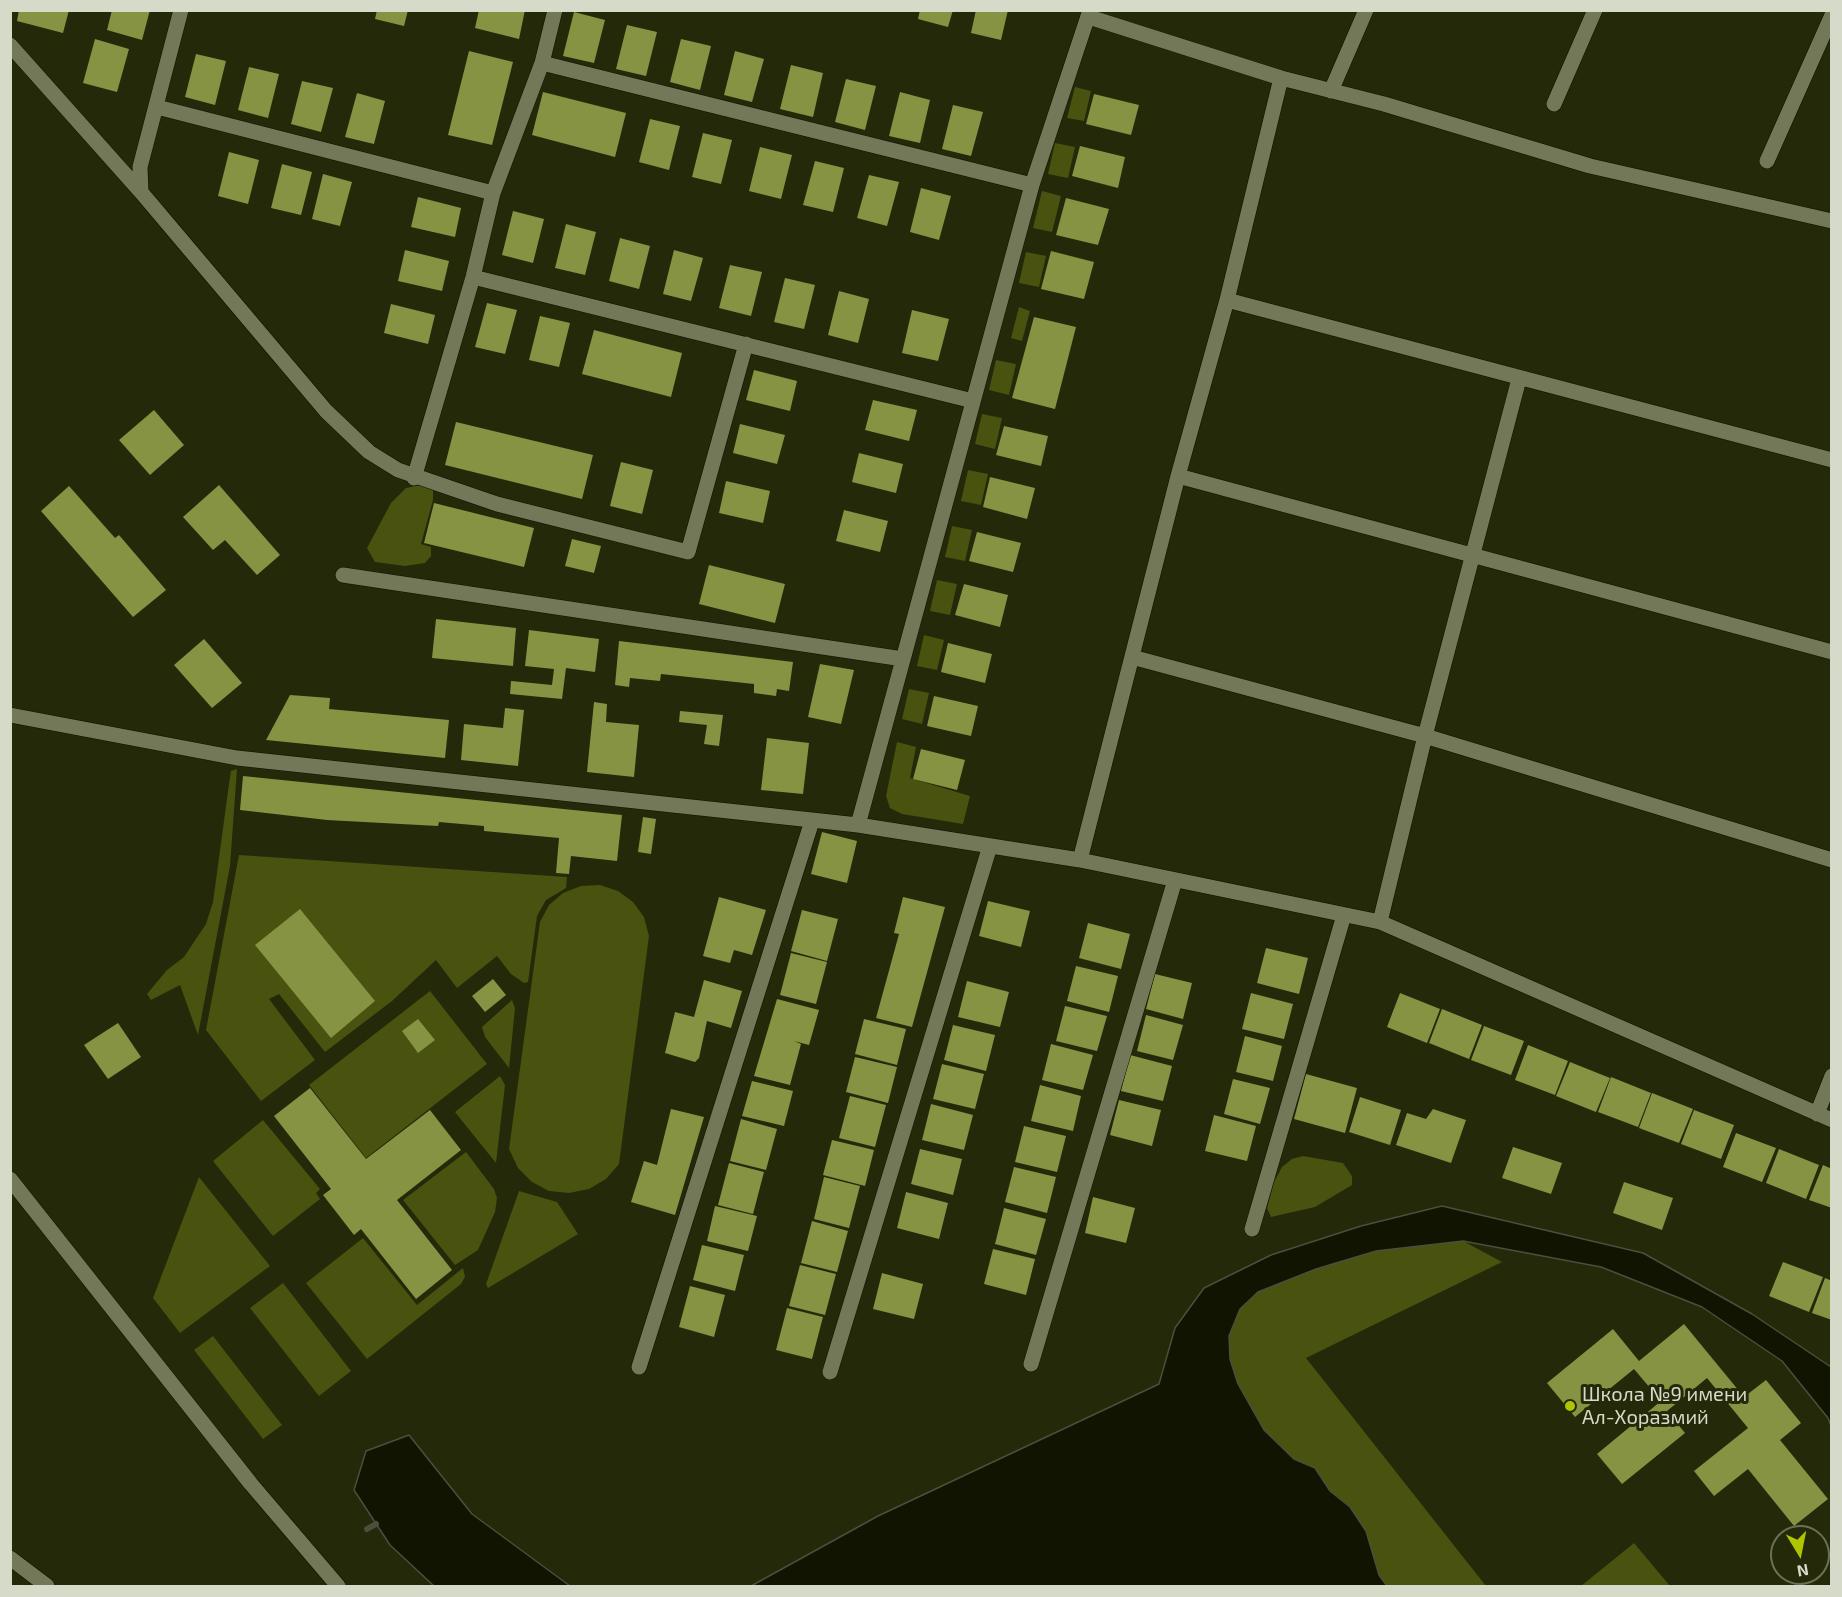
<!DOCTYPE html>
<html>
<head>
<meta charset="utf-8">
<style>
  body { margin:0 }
  #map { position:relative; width:1842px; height:1597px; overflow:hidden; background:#24290a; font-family:"Exo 2",sans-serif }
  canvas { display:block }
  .frame { position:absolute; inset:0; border:12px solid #d6dac9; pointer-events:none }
  .north { position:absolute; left:1770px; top:1525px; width:60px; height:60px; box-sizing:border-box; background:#24290a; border:2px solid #6b7056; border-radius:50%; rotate:170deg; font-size:16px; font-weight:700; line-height:24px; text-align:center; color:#d6dac9 }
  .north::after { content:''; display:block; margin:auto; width:21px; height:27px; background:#b0c501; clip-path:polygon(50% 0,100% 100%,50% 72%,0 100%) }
</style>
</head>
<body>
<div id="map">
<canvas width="1842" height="1597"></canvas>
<div class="frame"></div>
<div class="north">N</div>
</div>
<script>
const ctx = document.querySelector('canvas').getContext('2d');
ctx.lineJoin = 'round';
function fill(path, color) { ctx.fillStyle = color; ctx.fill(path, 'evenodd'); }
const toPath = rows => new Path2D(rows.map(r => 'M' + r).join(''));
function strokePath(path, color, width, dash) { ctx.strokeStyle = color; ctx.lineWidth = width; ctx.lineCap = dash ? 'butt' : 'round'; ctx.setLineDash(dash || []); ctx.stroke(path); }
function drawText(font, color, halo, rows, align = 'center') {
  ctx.font = font + ' "Exo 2",sans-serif'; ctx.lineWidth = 6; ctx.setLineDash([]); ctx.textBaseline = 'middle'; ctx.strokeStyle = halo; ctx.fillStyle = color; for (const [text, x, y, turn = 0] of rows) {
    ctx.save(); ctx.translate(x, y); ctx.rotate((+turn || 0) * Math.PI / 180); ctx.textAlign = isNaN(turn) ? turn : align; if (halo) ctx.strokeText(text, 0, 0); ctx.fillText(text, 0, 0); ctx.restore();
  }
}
fill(toPath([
  [1075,87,1091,91,1084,121,1067,118],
  [1055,143,1075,147,1068,178,1048,174],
  [1042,191,1061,196,1052,232,1033,228],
  [1026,252,1046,256,1039,287,1019,283],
  [1019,307,1030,311,1022,341,1011,338],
  [996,360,1016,364,1009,395,989,390],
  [982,414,1002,418,995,449,975,444],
  [968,470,988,474,981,505,961,501],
  [421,485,433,490,433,500,421,544,431,547,431,556,425,563,405,566,375,562,367,548,391,503,406,488],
  [952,526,972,530,965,561,945,557],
  [937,580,957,584,950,615,930,611],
  [924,635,944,640,937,670,917,666],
  [909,689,929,693,922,724,902,719],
  [897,742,916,747,910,778,970,796,963,824,902,814,890,808,886,796],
  [237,769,230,866,198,1035,180,985,151,1000,147,994,167,970,184,957,206,924,213,902,229,784,231,771],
  [239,855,567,877,566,888,546,900,537,916,528,982,524,983,511,974,497,956,457,988,436,960,392,1001,325,1052,279,994,269,999,315,1060,261,1101,206,1030],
  [600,885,618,891,633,902,644,917,649,936,619,1164,606,1179,589,1189,569,1193,549,1191,532,1182,518,1168,509,1149,540,922,549,905,563,893,581,886],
  [430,991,487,1064,366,1158,309,1085],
  [512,1000,515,1008,509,1068,485,1037,482,1027],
  [500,1076,505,1085,496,1163,455,1112],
  [263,1120,320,1189,316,1193,320,1199,273,1236,213,1161],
  [466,1152,494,1189,497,1198,495,1212,478,1250,455,1265,403,1200],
  [1303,1156,1343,1163,1352,1176,1352,1185,1315,1207,1271,1217,1267,1208,1274,1182,1282,1167,1292,1159],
  [199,1177,270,1266,180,1333,153,1298],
  [519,1191,557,1202,578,1234,488,1288,486,1284],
  [363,1238,417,1305,463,1268,465,1277,461,1284,367,1359,306,1283],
  [1463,1241,1502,1262,1306,1358,1486,1586,1387,1586,1379,1575,1366,1531,1350,1507,1330,1491,1315,1468,1294,1459,1264,1430,1238,1384,1230,1359,1229,1336,1240,1309,1258,1292,1316,1269,1376,1251],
  [283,1283,351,1371,319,1396,250,1308],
  [213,1336,282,1425,263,1439,194,1350],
  [1634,1543,1670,1586,1581,1586]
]), '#49520e');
const water = toPath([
  [1442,1206,1643,1253,1752,1314,1831,1367,1831,1426,1828,1418,1782,1361,1702,1307,1601,1267,1463,1241,1376,1251,1316,1269,1258,1292,1240,1309,1229,1336,1230,1359,1238,1384,1264,1430,1294,1459,1315,1468,1330,1491,1350,1507,1366,1531,1379,1575,1387,1586,751,1586,878,1516,1159,1384,1175,1328,1204,1288,1271,1255,1361,1226,1442,1206],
  [409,1435,472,1514,570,1586,434,1586,390,1545,354,1490,366,1451,409,1435]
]);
fill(water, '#111400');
strokePath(water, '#4c4f3c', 1.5);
strokePath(toPath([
  [367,1529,376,1524]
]), '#4c4f3c', 6);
fill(toPath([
  [19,10,69,10,63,33,17,21],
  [112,10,150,10,142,40,107,30],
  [377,10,408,10,404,26,375,19],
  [479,10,525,10,519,39,475,28],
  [920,10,953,10,948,27,918,19],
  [976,10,1008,10,1001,40,971,33],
  [574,12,605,20,594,63,563,56],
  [627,25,657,32,646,76,616,69],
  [95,39,129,49,117,92,83,83],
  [681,39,711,46,700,90,670,82],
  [469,51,513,62,492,145,448,135],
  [735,51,764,59,752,102,724,95],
  [196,54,226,61,215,105,185,97],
  [791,65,823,73,813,117,780,109],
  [249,67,279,74,268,118,238,110],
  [846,79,876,86,865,130,835,122],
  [302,81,333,88,321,132,291,124],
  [543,92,626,113,615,157,532,135],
  [900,92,930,100,920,143,889,136],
  [357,93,385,101,374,144,345,137],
  [1094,94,1139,105,1131,135,1086,124],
  [953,105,983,112,971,156,942,149],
  [650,119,680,126,669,170,639,162],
  [703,133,732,140,721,184,692,177],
  [1080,146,1125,157,1118,188,1072,176],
  [760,147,792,155,781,199,749,191],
  [229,152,259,160,248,204,218,196],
  [815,161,844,168,833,212,803,205],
  [282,164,312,172,301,215,271,208],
  [323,174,352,182,340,226,312,219],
  [869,175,899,182,887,226,857,218],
  [921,188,951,196,939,240,910,232],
  [418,197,461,208,455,237,411,227],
  [1066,198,1109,209,1098,245,1056,235],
  [513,211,544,219,533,263,502,255],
  [566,224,596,232,585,275,555,268],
  [620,238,650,246,639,289,609,281],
  [405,250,449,261,442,291,398,281],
  [674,250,703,258,691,301,663,294],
  [1051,251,1094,262,1084,299,1041,289],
  [730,265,762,272,751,316,719,308],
  [785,278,815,285,804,329,774,322],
  [839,291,869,299,858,343,828,335],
  [487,303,517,310,505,354,475,347],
  [391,304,435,315,428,344,384,333],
  [912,310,949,319,938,361,902,353],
  [540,316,570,323,559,367,529,360],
  [1034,317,1076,327,1055,409,1012,398],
  [594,330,682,353,671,397,582,374],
  [754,370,797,381,790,411,746,400],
  [873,400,917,410,909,441,865,430],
  [154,410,184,445,150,475,119,440],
  [456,422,593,455,582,499,445,465],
  [740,424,785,435,777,464,733,453],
  [1004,426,1048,436,1041,466,996,455],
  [859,453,903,464,896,493,852,482],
  [621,462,653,470,642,514,610,506],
  [990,477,1035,488,1027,519,983,507],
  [726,481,770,491,763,523,719,513],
  [219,485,280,555,257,575,225,540,213,550,183,517],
  [69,486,115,538,119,535,166,590,133,617,41,511],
  [434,503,534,528,524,567,424,543],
  [844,510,888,521,880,552,836,541],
  [977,532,1021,543,1013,572,969,561],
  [572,539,601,546,594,573,565,566],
  [709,565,785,584,775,623,699,604],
  [964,584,1008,595,1000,627,955,615],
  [436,619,516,628,513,666,432,658],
  [529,630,599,639,595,672,566,668,562,699,510,694,511,681,552,685,554,669,525,666],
  [204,639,242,683,212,708,174,665],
  [619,641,793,662,789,691,777,689,776,696,754,693,754,684,661,674,660,681,630,678,629,687,615,685],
  [948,643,992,654,985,683,941,672],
  [820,664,854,670,841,724,808,717],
  [290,695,330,698,329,709,449,720,445,758,266,740],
  [934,696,978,706,971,736,927,726],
  [594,702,607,704,606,722,639,725,634,777,587,772],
  [505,708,524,710,518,766,461,760,464,724,503,728],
  [680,711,723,715,719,746,704,744,707,725,679,722],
  [767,738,809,743,803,794,761,790],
  [921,749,965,760,957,790,913,779],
  [243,776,622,815,617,861,571,856,569,874,556,873,559,838,484,831,484,826,439,822,438,826,327,820,240,810],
  [643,817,656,819,651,854,638,852],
  [822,832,857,841,847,883,811,874],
  [719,897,766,910,752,955,734,950,730,963,703,956],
  [903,897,945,907,912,1027,876,1018,899,934,894,933],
  [988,901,1030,911,1021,947,979,936],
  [300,909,375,1001,331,1038,255,945],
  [802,910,838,919,827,961,791,951],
  [1088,923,1130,934,1121,969,1079,958],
  [1266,948,1308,958,1299,994,1257,983],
  [791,953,827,962,816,1004,780,995],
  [1076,966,1118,976,1109,1012,1067,1001],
  [1155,974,1192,983,1183,1019,1146,1009],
  [493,979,506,995,485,1012,472,996],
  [704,980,742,991,731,1028,707,1021,699,1058,695,1062,665,1053,675,1012,694,1017],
  [967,981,1009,992,1000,1027,958,1017],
  [1251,993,1293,1004,1284,1039,1242,1029],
  [1400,993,1440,1009,1427,1043,1387,1027],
  [777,999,819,1010,809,1045,794,1041,801,1044,790,1085,754,1076],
  [1065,1006,1107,1016,1097,1051,1056,1041],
  [1442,1009,1482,1025,1469,1059,1429,1043],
  [1146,1015,1183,1025,1173,1060,1137,1051],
  [418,1019,435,1040,418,1053,402,1031],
  [864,1019,906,1029,897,1065,855,1054],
  [118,1023,141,1057,108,1079,84,1045],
  [953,1025,995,1035,986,1071,944,1060],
  [1484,1026,1524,1041,1511,1075,1471,1060],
  [1245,1036,1282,1046,1273,1081,1236,1072],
  [1051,1044,1093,1055,1083,1090,1042,1080],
  [1528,1045,1568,1061,1555,1095,1515,1080],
  [1130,1055,1172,1066,1163,1101,1121,1091],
  [855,1057,897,1067,888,1103,846,1092],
  [1570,1062,1610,1078,1596,1112,1556,1096],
  [942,1064,984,1074,975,1109,933,1099],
  [1306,1074,1357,1088,1345,1133,1294,1119],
  [1611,1077,1651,1093,1638,1127,1598,1112],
  [1233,1079,1270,1088,1260,1124,1224,1114],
  [752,1081,793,1091,784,1126,742,1116],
  [1040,1085,1081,1096,1073,1131,1031,1121],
  [310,1088,366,1159,430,1110,461,1150,397,1200,452,1270,416,1299,361,1229,354,1235,323,1195,331,1189,274,1116],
  [1652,1093,1693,1109,1679,1143,1639,1128],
  [850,1096,886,1105,875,1147,839,1138],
  [1360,1097,1401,1110,1390,1145,1349,1132],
  [1119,1100,1161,1110,1152,1146,1110,1135],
  [931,1104,973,1115,964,1150,922,1140],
  [671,1109,704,1117,675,1215,631,1202,644,1161,657,1165],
  [1433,1109,1466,1120,1451,1163,1396,1145,1407,1113,1426,1119],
  [1694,1110,1734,1125,1721,1159,1681,1144],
  [1214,1115,1256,1126,1247,1161,1205,1151],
  [741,1119,777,1129,766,1170,730,1161],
  [1024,1126,1066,1136,1057,1172,1015,1162],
  [1736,1133,1776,1148,1762,1182,1723,1167],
  [832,1140,874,1150,865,1186,823,1175],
  [1513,1147,1562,1163,1551,1194,1502,1178],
  [920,1149,962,1159,953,1195,911,1184],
  [1779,1149,1819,1165,1806,1199,1766,1183],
  [729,1163,764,1172,753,1214,718,1205],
  [1823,1165,1832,1169,1832,1208,1809,1200],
  [1014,1167,1056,1177,1047,1213,1005,1202],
  [824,1177,860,1186,849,1228,814,1219],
  [1624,1182,1673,1198,1662,1230,1613,1213],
  [906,1192,948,1203,939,1239,897,1228],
  [1093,1197,1135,1208,1126,1243,1085,1233],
  [715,1206,757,1216,748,1251,707,1241],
  [1004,1208,1046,1219,1036,1255,995,1244],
  [812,1221,848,1231,837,1272,801,1263],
  [702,1245,744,1255,735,1291,693,1280],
  [993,1249,1035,1259,1026,1295,984,1284],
  [1783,1262,1823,1277,1809,1312,1769,1296],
  [800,1265,836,1274,825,1315,789,1306],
  [882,1273,923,1284,914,1319,873,1309],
  [1825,1278,1832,1281,1832,1320,1812,1313],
  [690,1286,725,1295,714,1337,679,1327],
  [787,1308,823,1317,812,1359,776,1350],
  [1684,1324,1744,1397,1766,1380,1801,1423,1780,1440,1828,1499,1794,1526,1748,1469,1714,1496,1694,1471,1748,1428,1707,1378,1667,1411,1685,1433,1622,1484,1597,1454,1661,1401,1634,1369,1575,1417,1547,1383,1613,1329,1639,1361]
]), '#869343');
const minor = toPath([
  [181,10,140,167,141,192,326,411,369,452,398,470,497,504,688,552,746,344],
  [10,45,141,192],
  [542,63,1032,185],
  [1281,78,1384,104,1590,166,1832,221],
  [1331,91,1366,10],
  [1554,104,1595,10],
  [157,107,493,193],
  [1767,161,1832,15],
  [473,277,973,401],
  [1227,300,1832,460],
  [1178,476,1832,652],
  [414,478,473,277,493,193,542,63,555,10],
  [343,575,903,659],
  [1132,657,1425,736,1832,860],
  [10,715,237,758,858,825,1080,860,1380,922,1832,1120],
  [858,825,1032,185,1090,10],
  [1080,860,1178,476,1227,300,1281,78,1089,17],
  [1380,922,1425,736,1519,379],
  [1817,1114,1832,1076],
  [1252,1229,1344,915],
  [1031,1364,1175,880],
  [639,1367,812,821],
  [830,1372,990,846]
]);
const tertiary = toPath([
  [10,1179,251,1484,338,1586],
  [10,1558,47,1586]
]);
strokePath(minor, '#0d1100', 16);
strokePath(tertiary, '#0d1100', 16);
strokePath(minor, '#727858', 15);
strokePath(tertiary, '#727858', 15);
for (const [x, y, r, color] of [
  [1570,1406,6,"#b0c501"]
]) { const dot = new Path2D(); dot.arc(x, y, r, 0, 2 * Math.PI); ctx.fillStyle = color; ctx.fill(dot); strokePath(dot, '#24290a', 2); }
drawText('20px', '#d6dac9', '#24290a', [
  ["Школа №9 имени",1582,1394],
  ["Ал-Хоразмий",1582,1417]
], 'left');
</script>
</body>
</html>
